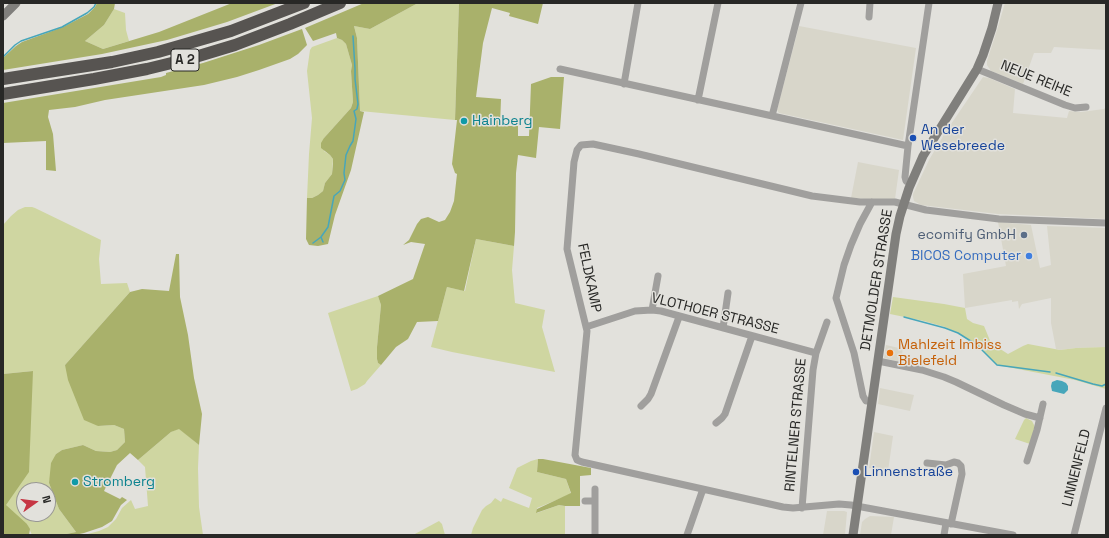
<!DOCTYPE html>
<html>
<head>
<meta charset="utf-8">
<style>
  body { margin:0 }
  #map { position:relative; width:1109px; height:538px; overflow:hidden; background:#e2e1dc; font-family:"Space Grotesk",sans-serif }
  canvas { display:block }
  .frame { position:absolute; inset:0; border:4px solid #282826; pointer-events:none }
  .north { position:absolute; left:16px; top:482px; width:40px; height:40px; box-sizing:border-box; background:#e2e1dc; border:1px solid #989793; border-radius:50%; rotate:76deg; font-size:11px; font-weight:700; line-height:16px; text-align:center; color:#282826 }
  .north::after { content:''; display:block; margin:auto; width:14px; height:18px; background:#c63644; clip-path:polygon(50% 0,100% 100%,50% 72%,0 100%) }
</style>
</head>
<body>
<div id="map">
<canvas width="1109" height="538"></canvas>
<div class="frame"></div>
<div class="north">N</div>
</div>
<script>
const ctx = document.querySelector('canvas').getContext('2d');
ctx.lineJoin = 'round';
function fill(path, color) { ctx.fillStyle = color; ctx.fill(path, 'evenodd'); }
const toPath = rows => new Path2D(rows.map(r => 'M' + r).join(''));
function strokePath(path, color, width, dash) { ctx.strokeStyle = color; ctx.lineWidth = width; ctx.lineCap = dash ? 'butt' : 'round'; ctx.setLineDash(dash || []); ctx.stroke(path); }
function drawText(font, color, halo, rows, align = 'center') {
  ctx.font = font + ' "Space Grotesk",sans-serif'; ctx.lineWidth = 3; ctx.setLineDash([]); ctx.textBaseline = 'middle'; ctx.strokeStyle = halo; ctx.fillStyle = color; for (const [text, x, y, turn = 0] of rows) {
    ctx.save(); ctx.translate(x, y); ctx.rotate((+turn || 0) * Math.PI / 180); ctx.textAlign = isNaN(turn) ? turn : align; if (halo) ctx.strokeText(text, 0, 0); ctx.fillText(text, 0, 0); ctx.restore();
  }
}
fill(toPath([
  [1005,3,1106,3,1106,50,1054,47,1051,53,1034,53,1023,84,991,71,987,65,987,61,997,30],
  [799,26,916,48,903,140,779,113,777,110],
  [983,77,989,78,1015,89,1013,113,1067,118,1069,111,1081,112,1104,109,1106,107,1106,95,1106,219,998,214,921,205,914,201,913,197,913,194,929,160,945,133],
  [858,162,899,170,895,199,865,199,851,198],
  [998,222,1031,225,1040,268,1051,265,1047,226,1106,228,1106,347,1076,348,1060,350,1056,349,1051,323,1051,298,1022,304,1019,309,1018,301,1012,302,1012,300,965,308,963,274,1006,266],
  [886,345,903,349,900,362,884,358],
  [880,388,914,395,910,411,878,404],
  [874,432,893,436,888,471,869,468],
  [827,511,844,511,847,512,845,535,823,535],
  [870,516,894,517,891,535,860,535,862,522,865,519]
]), '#d8d6ca');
fill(toPath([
  [418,3,459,3,455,120,360,111,357,38,354,26,370,29],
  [114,9,125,13,126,30,129,41,103,49,85,41,104,25],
  [337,38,342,40,346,44,352,65,351,71,353,102,351,108,324,138,324,151,330,155,333,159,332,174,325,183,323,191,318,195,312,198,307,198,309,154,312,118,307,71,310,50,312,47],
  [25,207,32,207,35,208,101,240,99,259,101,284,127,283,130,292,65,365,98,426,114,425,124,429,125,442,117,450,110,452,96,451,83,445,62,450,56,454,49,483,59,509,76,532,62,535,32,535,27,524,5,528,3,497,33,371,3,374,3,225,11,216,18,210],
  [24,490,48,490,48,514,24,514],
  [476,239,514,246,512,270,515,303,545,310,542,327,555,372,452,352,431,347,447,287,465,291],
  [378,296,381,305,377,347,377,359,378,363,381,365,367,381,365,384,357,389,351,391,328,313],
  [893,297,944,304,965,308,967,319,973,323,984,326,991,343,1008,354,1023,346,1028,344,1060,350,1076,348,1106,347,1106,389,1075,380,997,365,977,345,958,333,945,327,924,321,890,314],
  [1026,418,1032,421,1034,425,1035,428,1030,444,1015,439,1024,420],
  [179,428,199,445,198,468,199,507,203,535,84,535,99,531,108,527,116,519,122,508,131,500,135,509,148,506,145,467,138,460,171,432],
  [538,459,537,472,566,479,571,494,537,508,537,513,559,505,565,506,565,535,471,535,473,528,482,510,486,506,491,503,495,498,501,502,503,498,529,508,532,498,509,488,517,468,531,461],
  [439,521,442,524,445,535,413,535]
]), '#cfd6a1');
fill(toPath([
  [97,3,115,3,114,9,104,25,85,41,103,49,159,32,232,3,278,3,227,22,167,40,102,54,3,70,3,58,16,46,22,42,63,27,88,14,95,7],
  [364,3,418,3,370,29,354,26,357,38,360,111,364,112,351,170,335,215,328,244,318,246,309,245,306,239,307,198,312,198,318,195,323,191,325,183,332,174,333,164,333,159,330,155,321,148,321,143,324,138,351,108,353,102,351,71,352,65,346,44,342,40,337,38,336,33,313,41,305,28],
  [459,3,543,3,538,24,509,16,510,13,492,8,483,43,476,97,501,99,500,126,518,126,518,136,529,136,531,84,551,77,564,77,560,129,539,127,536,158,518,155,516,173,515,232,514,246,476,239,464,291,447,287,438,321,417,322,408,339,396,347,381,365,378,363,377,359,377,347,381,305,378,296,413,279,425,244,411,242,403,245,409,240,417,224,421,219,428,217,439,222,445,220,450,212,454,201,457,174,455,173,452,164,457,120,455,120],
  [302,29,307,45,298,54,290,59,259,70,237,77,204,85,105,100,75,107,49,110,48,117,53,134,56,171,46,170,46,141,3,143,3,103,161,77,166,75,166,73,203,63,259,45],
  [176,254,179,254,180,297,188,335,194,378,202,414,199,445,179,429,171,432,138,460,130,453,117,465,104,491,120,499,122,497,127,500,121,505,112,521,102,527,84,533,75,535,62,535,76,532,59,509,49,483,51,463,56,454,62,450,83,445,96,451,110,452,117,450,125,442,124,429,114,425,98,426,84,420,68,380,65,365,130,292,142,289,169,291],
  [33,371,29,472,6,505,27,524,30,529,29,535,3,535,3,374],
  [538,459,543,459,591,468,591,475,580,476,580,506,565,506,559,505,536,513,537,509,571,493,566,479,537,472]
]), '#a9b16b');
fill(toPath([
  [1057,380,1062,381,1066,383,1068,386,1068,390,1064,394,1052,391,1051,386,1052,382]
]), '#47a6ba');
strokePath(toPath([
  [3,57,15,45,21,41,62,27,87,13,94,7,96,3],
  [321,237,323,242],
  [313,243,321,237,328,227,334,196,340,191,345,180,344,173,346,155,350,146,353,141,356,119,354,111,357,109,358,104,355,79,355,69,353,36],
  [904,317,945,328,958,333,977,345,997,365,1050,372],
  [1056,373,1093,384,1102,386,1106,384]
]), '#47a6ba', 1.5);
strokePath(toPath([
  [869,17,870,3],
  [560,69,908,146],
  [977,69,1065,105,1075,108,1086,107],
  [624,84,638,3],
  [698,100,718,3],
  [772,116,801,3],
  [910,183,906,181,905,177,908,146,929,3],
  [652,310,658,276],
  [586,327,635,311,652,310,661,311,816,353],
  [723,328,728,293],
  [878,361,922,370,944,377,956,382,1004,405,1025,414,1040,418],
  [872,401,866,401,863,396,854,353,836,298,844,265,851,245,860,224,872,202],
  [641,406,648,399,651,394,679,317],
  [716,423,722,418,725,414,752,336],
  [1027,461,1037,430,1043,404],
  [927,463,946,465,954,462,958,463,961,466,962,474,951,524],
  [585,501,595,501],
  [802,508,813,370,816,353,827,322],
  [595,535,595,489],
  [687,535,703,489],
  [944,535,946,523],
  [1013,535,851,505,839,504,793,508,783,507,582,462,577,460,575,455,587,331,567,249,574,162,577,150,581,145,593,144,639,154,812,196,860,202,895,202,926,210,999,219,1106,223],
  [1074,535,1106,408]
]), '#a09f9d', 7);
strokePath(toPath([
  [3,16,16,3],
  [853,535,896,234,900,216,909,188,923,156,977,69,983,55,992,28,998,3]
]), '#807f7c', 9);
strokePath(toPath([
  [3,79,112,62,158,52,231,31,304,3],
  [3,94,94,79,147,69,192,58,235,45,290,24,340,3]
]), '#575451', 12);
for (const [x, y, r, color] of [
  [464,121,4,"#0f9aa8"],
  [913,138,4,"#1a4fb4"],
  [1024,235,4,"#5c6f8a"],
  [1029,256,4,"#3f7fe0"],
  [890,353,4,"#e8710a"],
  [856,472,4,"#1a4fb4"],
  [75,482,4,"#0f9aa8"]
]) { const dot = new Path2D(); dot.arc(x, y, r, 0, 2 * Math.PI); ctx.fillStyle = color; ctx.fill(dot); strokePath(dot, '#e2e1dc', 1.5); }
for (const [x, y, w] of [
  [185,60,28]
]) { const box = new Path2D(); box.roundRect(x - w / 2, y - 11, w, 22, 3); ctx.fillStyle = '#e2e1dc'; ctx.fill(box); strokePath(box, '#282826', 1); }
drawText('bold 13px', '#282826', null, [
  ["A 2",185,60]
]);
drawText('14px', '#282826', '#e2e1dc', [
  ["NEUE REIHE",1036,79,22],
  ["FELDKAMP",589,278,78],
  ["DETMOLDER STRASSE",877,280,-81],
  ["VLOTHOER STRASSE",715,314,14],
  ["RINTELNER STRASSE",796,425,-85],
  ["LINNENFELD",1077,468,-76]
]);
drawText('14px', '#0d838f', '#e2e1dc', [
  ["Hainberg",472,121],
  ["Stromberg",83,482]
], 'left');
drawText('14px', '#164399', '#e2e1dc', [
  ["An der",921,130],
  ["Wesebreede",921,146],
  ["Linnenstraße",864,472]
], 'left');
drawText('14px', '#4e5e75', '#e2e1dc', [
  ["ecomify GmbH",1016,235]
], 'right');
drawText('14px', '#366cbe', '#e2e1dc', [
  ["BICOS Computer",1021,256]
], 'right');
drawText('14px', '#c56008', '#e2e1dc', [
  ["Mahlzeit Imbiss",898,345],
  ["Bielefeld",898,361]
], 'left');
</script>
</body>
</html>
